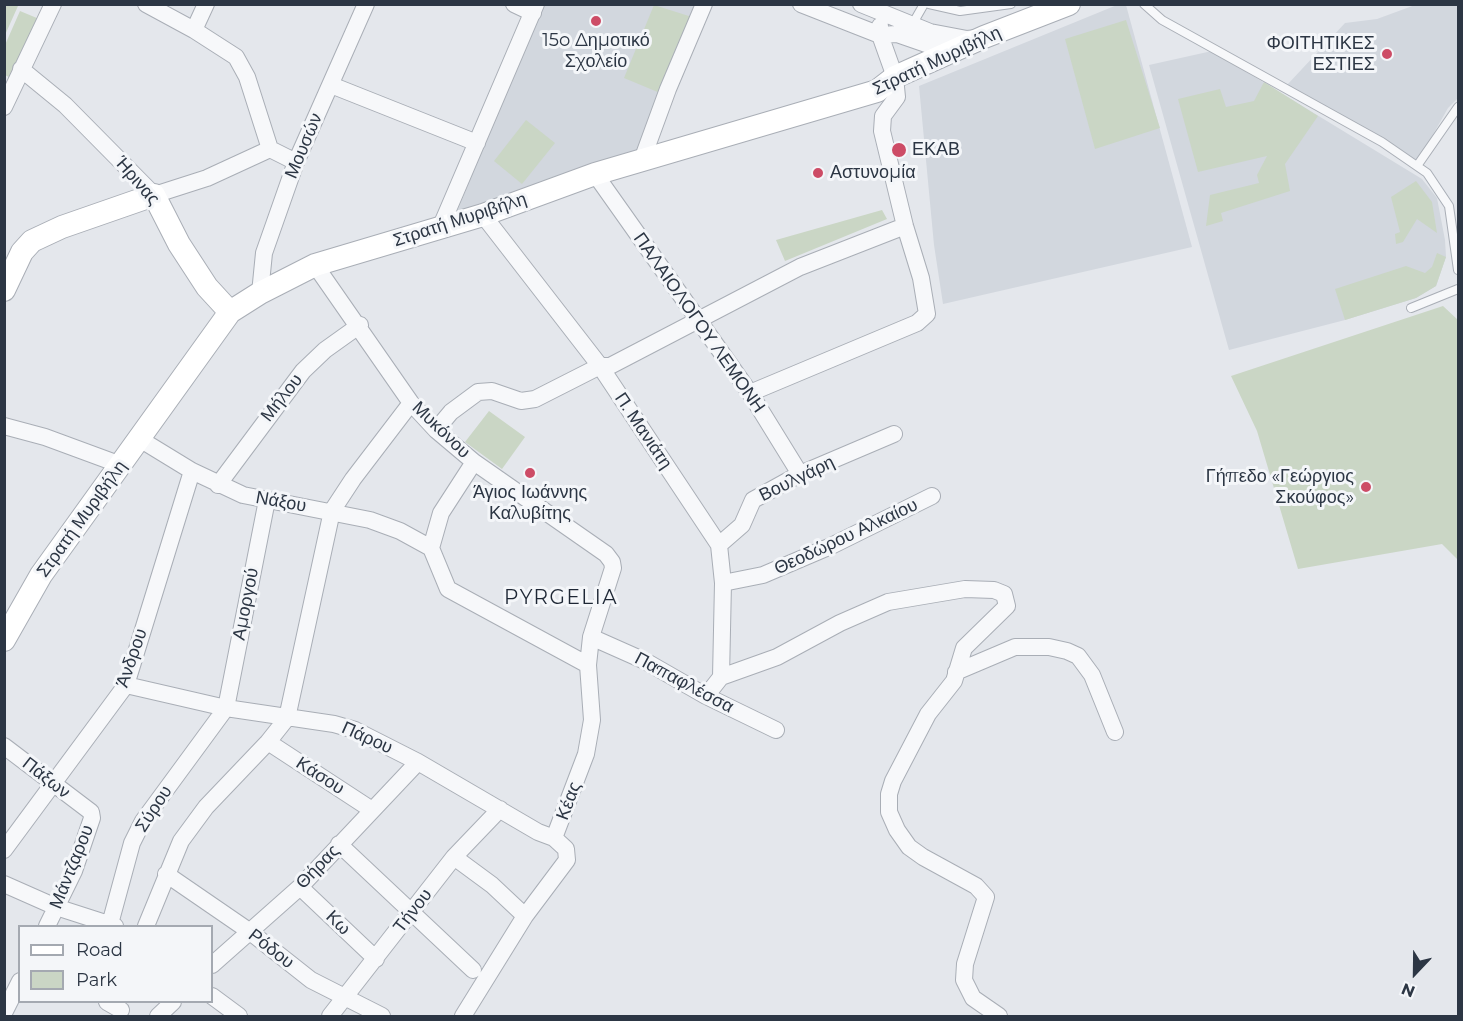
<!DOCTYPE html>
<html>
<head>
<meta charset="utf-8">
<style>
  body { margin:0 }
  #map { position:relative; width:1463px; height:1021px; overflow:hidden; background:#e4e7ec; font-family:Montserrat,sans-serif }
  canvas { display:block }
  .frame { position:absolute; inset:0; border:6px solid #2c3644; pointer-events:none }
  .legend { position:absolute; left:18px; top:925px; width:195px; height:78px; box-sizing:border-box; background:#f4f6f9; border:2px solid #a4a9b1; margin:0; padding:8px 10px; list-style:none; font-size:18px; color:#2c3644 }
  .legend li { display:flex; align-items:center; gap:12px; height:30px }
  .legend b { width:30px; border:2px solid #a4a9b1 }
  .north { position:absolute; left:1385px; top:943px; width:60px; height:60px; -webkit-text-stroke:4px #f4f6f9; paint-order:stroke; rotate:202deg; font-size:16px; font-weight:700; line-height:24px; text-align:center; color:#2c3644 }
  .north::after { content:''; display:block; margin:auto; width:21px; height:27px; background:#2c3644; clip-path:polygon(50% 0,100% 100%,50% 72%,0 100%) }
</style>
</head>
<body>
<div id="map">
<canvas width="1463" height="1021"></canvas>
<div class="frame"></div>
<ul class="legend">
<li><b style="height:8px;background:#fff"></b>Road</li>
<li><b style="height:16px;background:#cad6c5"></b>Park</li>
</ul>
<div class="north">N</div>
</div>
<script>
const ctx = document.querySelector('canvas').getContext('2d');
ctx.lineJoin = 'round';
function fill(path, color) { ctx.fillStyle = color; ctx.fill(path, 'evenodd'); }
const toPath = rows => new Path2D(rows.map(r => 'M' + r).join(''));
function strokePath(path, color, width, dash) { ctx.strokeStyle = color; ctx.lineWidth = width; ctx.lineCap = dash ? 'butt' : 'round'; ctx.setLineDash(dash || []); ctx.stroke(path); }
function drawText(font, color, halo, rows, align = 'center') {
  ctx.font = font + ' Montserrat,sans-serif'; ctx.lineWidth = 6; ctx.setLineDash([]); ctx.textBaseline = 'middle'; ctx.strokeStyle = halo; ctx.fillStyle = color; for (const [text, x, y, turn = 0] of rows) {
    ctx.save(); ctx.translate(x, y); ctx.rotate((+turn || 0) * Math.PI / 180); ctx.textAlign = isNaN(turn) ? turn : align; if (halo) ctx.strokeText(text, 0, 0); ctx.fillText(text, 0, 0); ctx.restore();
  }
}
fill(toPath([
  [542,5,699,5,639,152,454,219],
  [1117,5,1126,5,1192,247,943,304,934,245,919,86],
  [1415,5,1458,5,1458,98,1448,108,1418,161,1287,85,1345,23,1377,19],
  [1212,51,1422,179,1437,198,1445,240,1446,257,1436,286,1416,298,1345,320,1229,350,1149,65]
]), '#d2d7de');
fill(toPath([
  [5,4,18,6,5,35,4,5],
  [654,5,692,17,660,93,624,78],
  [20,11,44,21,16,81,5,75,5,45],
  [1126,20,1160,128,1095,149,1065,39],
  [1264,82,1318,116,1285,164,1290,191,1221,213,1223,221,1206,226,1210,195,1259,183,1257,175,1267,156,1198,172,1178,99,1220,89,1226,107,1254,101],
  [526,120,555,143,522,184,494,161],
  [1416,181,1432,202,1437,233,1417,219,1403,242,1396,244,1395,234,1400,232,1391,197],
  [882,210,887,219,785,261,776,240],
  [1437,253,1446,257,1436,286,1416,298,1345,320,1335,289,1406,266,1425,273,1432,267],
  [1443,306,1458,320,1458,560,1442,544,1298,569,1257,431,1231,376],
  [489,411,525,437,502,469,465,442]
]), '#cad6c5');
const lane = toPath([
  [929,4,960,11,1011,4],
  [1144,4,1162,20,1382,142,1427,173,1449,206,1458,270],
  [912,25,924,4],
  [1417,166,1458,107],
  [1411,308,1458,289]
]);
const street = toPath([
  [146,4,194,30,236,57,247,77,270,149,296,162],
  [514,4,533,13],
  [861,4,930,32,967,39,977,38],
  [880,26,880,35,897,34,949,52],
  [194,30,206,4],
  [21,69,65,105,154,195,207,178,270,149],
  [331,85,477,143],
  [4,107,53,4],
  [642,160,668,89,704,4],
  [595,174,750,393,800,474],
  [483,215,600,366,719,545,723,583,721,677],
  [441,226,536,4],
  [315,265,411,403,436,430,474,462,606,554,612,562,613,568,591,637,588,665,592,720,586,754,554,838,566,849,567,860,525,916,463,1016],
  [260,293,264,253,296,162,366,4],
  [750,393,917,323,927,314,921,278,905,226,882,131,883,116,897,97,895,77,880,35,801,4],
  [4,426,45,437,121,465],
  [436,430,451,412,478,392,492,391,521,401,535,399,600,366,610,366,800,267,905,226],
  [138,438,192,471,243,495,370,520,400,531,431,548],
  [218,485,303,371,325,350,360,325],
  [719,545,742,525,753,500,800,474,894,434],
  [431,548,448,589,588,665],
  [431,548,441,513,474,462],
  [723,583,763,575,831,546,932,496],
  [591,637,645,661,706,696,776,730],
  [956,672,1015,647,1049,647,1067,651,1078,656,1092,675,1115,732],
  [126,685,226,708,334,724,355,730,418,762,538,832,554,838],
  [706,696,721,677,777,657,840,623,888,602,965,589,994,590,1004,594,1007,606,964,648,954,681,928,714,893,781,889,794,889,812,897,830,909,847,923,857,976,886,986,897,965,964,964,980,973,998,999,1016],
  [268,742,372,810],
  [4,746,91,812,92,818,74,871,47,926],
  [339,844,473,970],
  [4,850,126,685,192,471],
  [454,857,492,885,525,916],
  [166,874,249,931,311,980,382,1016],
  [4,884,56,907,115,926],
  [300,887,376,959],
  [110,924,132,843,143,821,226,708,267,500],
  [146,926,181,841,206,807,268,742,287,718,332,511,353,479,411,403],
  [212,965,300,887,418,762],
  [212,996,239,1016],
  [107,1002,121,1010],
  [5,1011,20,981],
  [158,1016,173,1002],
  [330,1016,454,857,500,809]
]);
const secondary = toPath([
  [4,290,22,252,32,241,62,227,154,195,179,244,207,287,230,312],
  [4,640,41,575,230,312,260,293,315,265,483,215,595,174,877,91,895,77,984,37,1069,4]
]);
strokePath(lane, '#a9aeb6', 10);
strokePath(street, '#a9aeb6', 18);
strokePath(secondary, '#a9aeb6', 24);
strokePath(lane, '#f7f8fa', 8);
strokePath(street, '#f7f8fa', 16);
strokePath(secondary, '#fff', 22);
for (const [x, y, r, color] of [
  [596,21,6,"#cd4c66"],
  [1387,54,6,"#cd4c66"],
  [899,150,8,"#cd4c66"],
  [818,173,6,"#cd4c66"],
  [530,473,6,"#cd4c66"],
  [1366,487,6,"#cd4c66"]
]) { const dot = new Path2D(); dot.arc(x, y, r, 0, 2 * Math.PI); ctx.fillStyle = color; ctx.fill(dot); strokePath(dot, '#f4f6f9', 2); }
drawText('18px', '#2c3644', '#f4f6f9', [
  ["15o Δημοτικό",596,41],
  ["Σχολείο",596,62],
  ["ΦΟΙΤΗΤΙΚΕΣ",1375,44,"right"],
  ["ΕΣΤΙΕΣ",1375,65,"right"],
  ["ΕΚΑΒ",912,150,"left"],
  ["Αστυνομία",830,173,"left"],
  ["Γήπεδο «Γεώργιος",1354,477,"right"],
  ["Σκούφος»",1354,498,"right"],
  ["Άγιος Ιωάννης",530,493],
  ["Καλυβίτης",530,514]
]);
drawText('18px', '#2c3644', '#f4f6f9', [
  ["Στρατή Μυριβήλη",937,61,-25],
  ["Μουσών",304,146,-67],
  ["Ήρινας",137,181,49],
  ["Στρατή Μυριβήλη",460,220,-18],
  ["ΠΑΛΑΙΟΛΟΓΟΥ ΛΕΜΟΝΗ",699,323,55],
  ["Μήλου",282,398,-52],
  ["Μυκόνου",441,430,44],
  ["Π. Μανιάτη",643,431,56],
  ["Βουλγάρη",797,479,-26],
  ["Νάξου",281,502,10],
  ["Στρατή Μυριβήλη",82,519,-54],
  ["Θεοδώρου Αλκαίου",846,537,-25],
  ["Αμοργού",246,604,-79],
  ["Άνδρου",132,658,-71],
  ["Παπαφλέσσα",684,683,28],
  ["Πάρου",367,738,24],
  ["Κάσου",320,776,33],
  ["Πάξων",46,778,38],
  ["Κέας",569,801,-69],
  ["Σύρου",154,809,-57],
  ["Μάντζαρου",72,867,-68],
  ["Θήρας",318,867,-46],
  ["Τήνου",413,911,-52],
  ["Κω",338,923,44],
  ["Ρόδου",271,949,38]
]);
ctx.letterSpacing = '1.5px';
drawText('20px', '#1e2735', '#f4f6f9', [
  ["PYRGELIA",561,598]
]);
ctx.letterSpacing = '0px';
</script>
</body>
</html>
